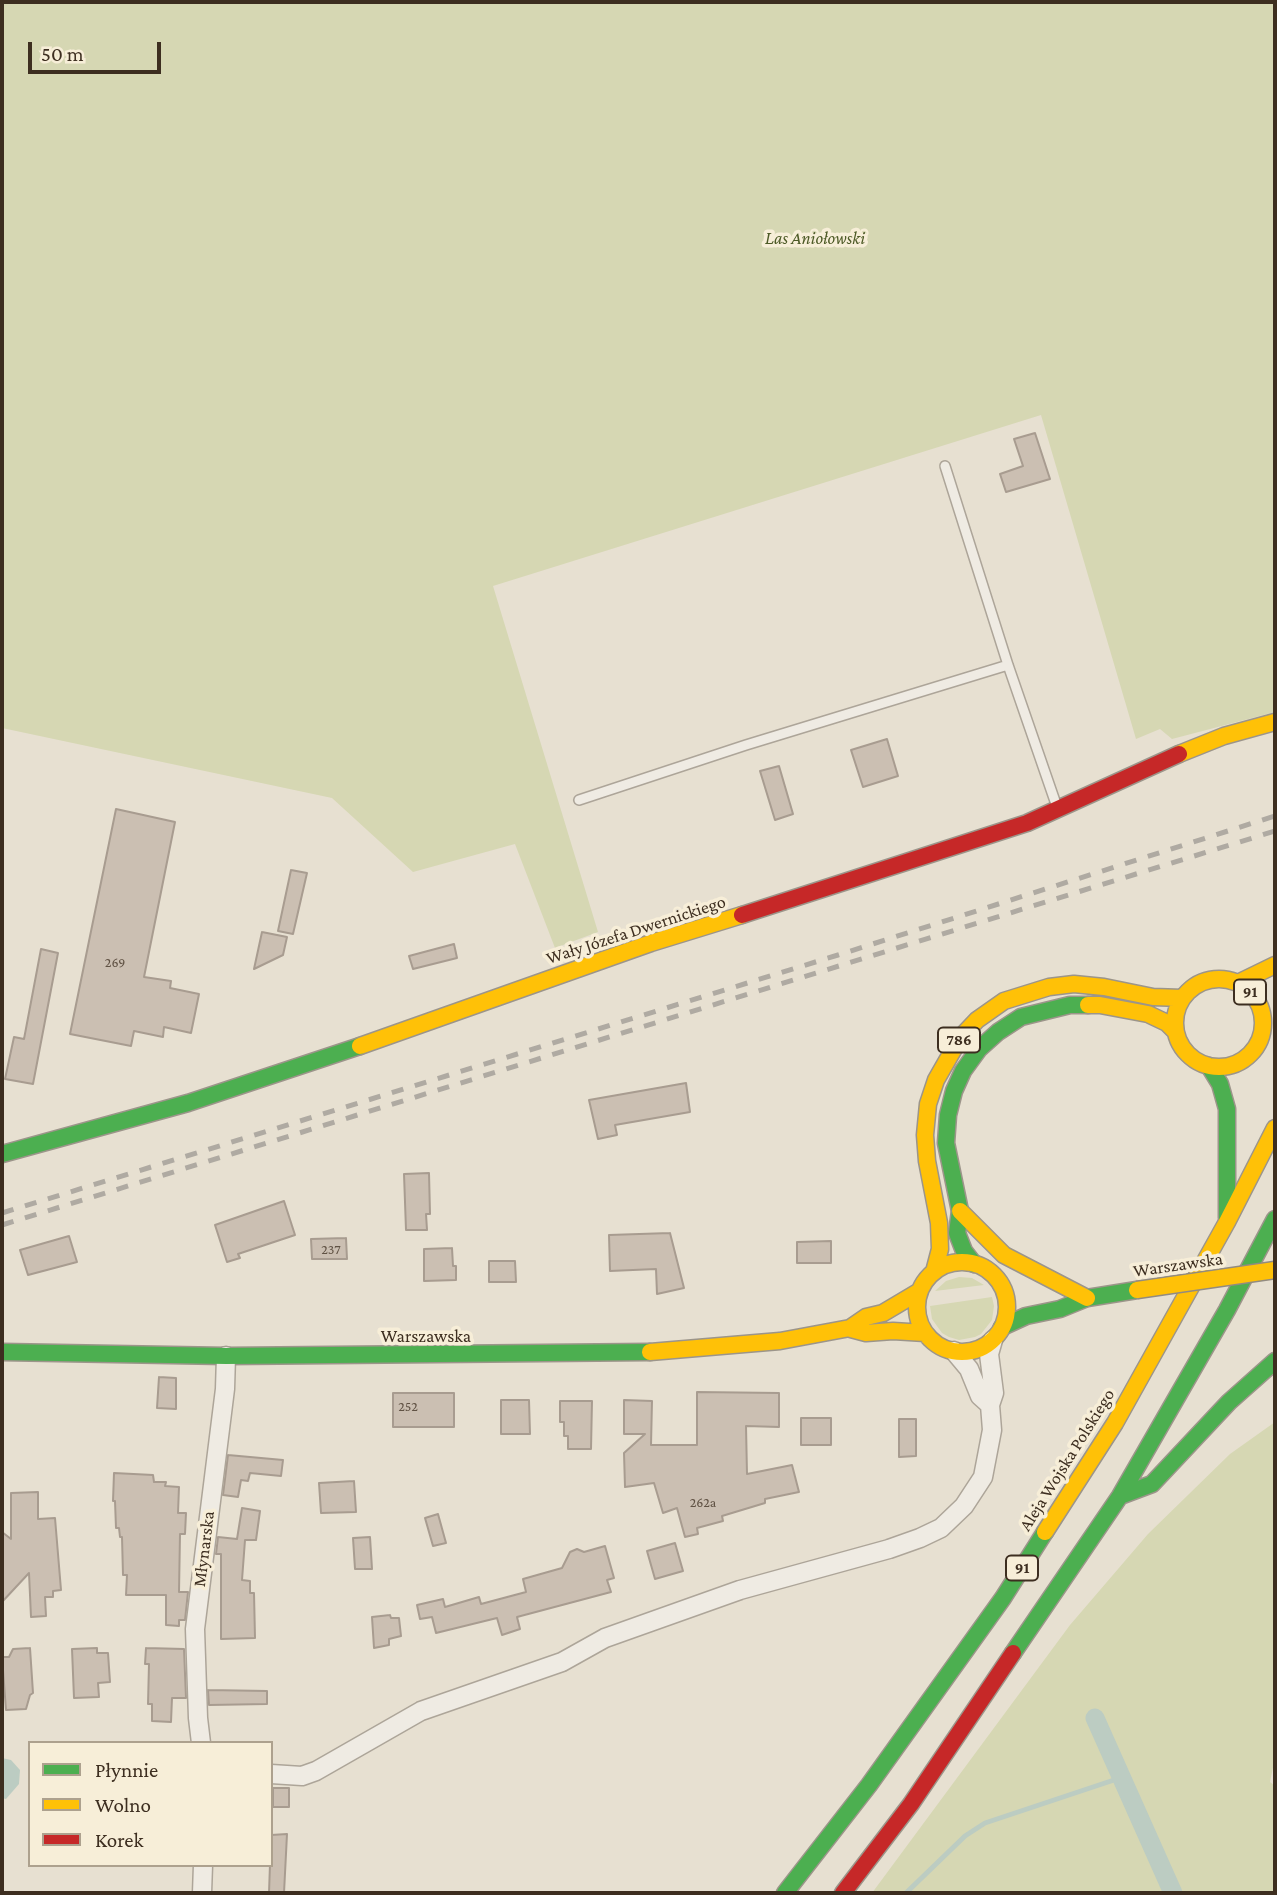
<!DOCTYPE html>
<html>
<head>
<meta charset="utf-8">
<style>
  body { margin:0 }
  #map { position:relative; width:1277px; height:1895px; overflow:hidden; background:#e7e0d1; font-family:"Crimson Pro",serif }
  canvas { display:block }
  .frame { position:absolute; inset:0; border:4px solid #3d2e20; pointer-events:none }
  .legend { position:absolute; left:28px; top:1741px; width:245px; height:126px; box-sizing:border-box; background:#f7eed8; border:2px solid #ada18e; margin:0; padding:9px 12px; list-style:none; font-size:21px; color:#3d2e20 }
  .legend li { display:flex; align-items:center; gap:14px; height:35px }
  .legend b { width:35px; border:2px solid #ada18e }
  .scale { position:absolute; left:28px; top:42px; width:133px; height:32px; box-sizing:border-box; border:4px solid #3d2e20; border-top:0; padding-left:9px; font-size:21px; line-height:24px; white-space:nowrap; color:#3d2e20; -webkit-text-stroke:5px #f7eed8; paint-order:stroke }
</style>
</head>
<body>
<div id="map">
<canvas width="1277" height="1895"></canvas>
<div class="frame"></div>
<ul class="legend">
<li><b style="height:9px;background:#4caf50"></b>Płynnie</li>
<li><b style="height:9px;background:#ffc107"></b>Wolno</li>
<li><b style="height:9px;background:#c62828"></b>Korek</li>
</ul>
<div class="scale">50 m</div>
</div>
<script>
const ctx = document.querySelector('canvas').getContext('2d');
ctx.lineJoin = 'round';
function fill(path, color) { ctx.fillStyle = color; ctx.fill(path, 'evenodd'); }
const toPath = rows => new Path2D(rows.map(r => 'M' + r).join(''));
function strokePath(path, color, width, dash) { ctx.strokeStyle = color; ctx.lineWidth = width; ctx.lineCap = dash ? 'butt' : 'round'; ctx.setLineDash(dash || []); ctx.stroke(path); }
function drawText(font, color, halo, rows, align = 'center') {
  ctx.font = font + ' "Crimson Pro",serif'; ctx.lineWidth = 7; ctx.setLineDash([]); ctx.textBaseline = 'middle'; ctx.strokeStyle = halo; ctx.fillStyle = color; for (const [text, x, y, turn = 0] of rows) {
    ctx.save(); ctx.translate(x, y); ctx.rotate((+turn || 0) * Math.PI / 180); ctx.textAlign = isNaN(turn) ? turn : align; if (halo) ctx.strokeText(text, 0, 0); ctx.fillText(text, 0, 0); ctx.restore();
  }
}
fill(toPath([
  [2,2,1275,2,1275,712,1172,739,1160,729,1136,739,1041,415,493,586,598,932,555,948,515,844,413,872,332,798,2,728],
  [959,1277,972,1278,984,1285,935,1291,946,1281],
  [992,1297,994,1306,992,1320,981,1334,975,1337,959,1340,949,1337,942,1333,932,1319,930,1306],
  [1275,1422,1275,1758,1270,1782,1275,1786,1275,1893,872,1893,1070,1625,1148,1534,1230,1454]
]), '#d6d7b3');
fill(toPath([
  [2,1758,11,1760,20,1770,19,1784,6,1799,2,1798]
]), '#bcccc2');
strokePath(toPath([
  [906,1893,965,1836,985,1823,1120,1778]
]), '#bcccc2', 5);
strokePath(toPath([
  [1095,1718,1173,1893]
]), '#bcccc2', 19);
const building = toPath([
  [1035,433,1050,479,1006,492,1000,474,1023,466,1014,439,1035,433],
  [887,739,898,776,863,787,851,750,887,739],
  [779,766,793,814,775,820,760,771,779,766],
  [116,809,175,822,144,977,171,981,170,988,199,994,191,1033,164,1027,163,1037,134,1031,131,1046,70,1034,116,809],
  [291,870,307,873,293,934,278,931,291,870],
  [262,932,287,937,283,955,254,969,262,932],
  [454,944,457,958,413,969,409,956,454,944],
  [41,949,58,953,33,1084,5,1079,14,1037,24,1039,41,949],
  [686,1083,690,1112,615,1125,617,1135,598,1139,589,1100,686,1083],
  [429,1173,430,1214,426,1214,427,1230,406,1230,404,1174,429,1173],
  [284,1201,295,1235,238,1254,240,1258,227,1262,215,1225,284,1201],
  [670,1233,684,1288,657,1294,656,1269,610,1271,609,1235,670,1233],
  [69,1236,77,1262,28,1275,20,1250,69,1236],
  [346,1238,347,1259,312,1259,311,1239,346,1238],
  [831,1241,831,1263,797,1263,797,1242,831,1241],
  [452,1248,453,1266,456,1266,456,1280,424,1281,424,1249,452,1248],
  [489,1261,515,1261,516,1282,489,1282,489,1261],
  [159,1377,176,1378,176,1409,157,1408,159,1377],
  [697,1392,779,1393,779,1427,746,1426,747,1474,792,1465,799,1492,765,1499,765,1503,722,1516,723,1521,697,1528,698,1534,685,1537,677,1508,663,1513,654,1483,625,1487,624,1453,645,1434,624,1434,624,1400,652,1401,651,1445,697,1445,697,1392],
  [393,1393,454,1393,454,1427,393,1427,393,1393],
  [501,1400,529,1400,530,1434,501,1434,501,1400],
  [560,1401,592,1401,591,1449,568,1449,568,1436,564,1436,564,1422,560,1422,560,1401],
  [801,1418,831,1418,831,1445,801,1445,801,1418],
  [899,1419,916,1419,916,1456,899,1457,899,1419],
  [228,1455,283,1460,281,1476,250,1473,248,1481,241,1480,238,1497,223,1495,228,1455],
  [114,1473,153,1475,154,1482,166,1482,165,1486,179,1487,178,1513,186,1513,185,1534,180,1534,179,1592,188,1592,185,1620,179,1620,179,1626,166,1625,166,1595,126,1595,127,1575,123,1575,122,1537,120,1537,119,1528,116,1528,115,1501,113,1501,114,1473],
  [354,1481,356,1512,321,1513,319,1483,354,1481],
  [38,1492,38,1519,55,1518,61,1590,53,1591,53,1597,45,1597,46,1616,31,1617,29,1573,2,1602,2,1532,11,1539,11,1493,38,1492],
  [242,1508,260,1511,256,1540,245,1540,242,1580,250,1581,250,1593,254,1593,255,1638,221,1639,221,1554,216,1554,218,1537,237,1539,242,1508],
  [438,1514,446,1543,433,1546,425,1518,438,1514],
  [370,1537,372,1569,355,1569,353,1538,370,1537],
  [675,1543,683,1571,655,1579,647,1551,675,1543],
  [605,1546,614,1578,607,1580,611,1592,517,1617,520,1629,502,1635,497,1618,436,1633,432,1617,420,1619,417,1605,443,1599,445,1607,479,1597,481,1604,526,1592,523,1579,562,1568,570,1552,577,1549,584,1552,605,1546],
  [390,1615,391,1618,399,1618,401,1636,389,1639,389,1645,374,1648,372,1617,390,1615],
  [30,1648,33,1693,30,1695,26,1709,6,1710,2,1657,9,1657,13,1649,30,1648],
  [97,1648,97,1653,108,1653,110,1682,98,1683,99,1697,74,1698,72,1649,97,1648],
  [146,1648,184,1649,186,1698,172,1698,171,1722,152,1721,152,1704,148,1704,149,1664,145,1664,146,1648],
  [208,1690,267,1691,267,1704,209,1705,208,1690],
  [273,1788,289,1788,289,1807,273,1807,273,1788],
  [287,1834,284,1893,269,1893,271,1835,287,1834]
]);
fill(building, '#cbbfb2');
strokePath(building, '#a89c90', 2);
const lane = toPath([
  [945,466,1008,665,1057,807],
  [579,800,746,745,1008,665]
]);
const street = toPath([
  [954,1351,969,1369,980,1396,990,1405],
  [201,1743,198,1718,195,1629,225,1389,226,1356],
  [271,1774,302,1776,316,1771,421,1711,562,1662,605,1638,740,1590,889,1549,920,1538,941,1528,964,1506,983,1477,992,1430,990,1405,994,1393,989,1354,993,1340],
  [202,1893,203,1865]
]);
const fast = toPath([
  [1209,1066,1220,1084,1227,1109,1227,1218],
  [2,1154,188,1103,360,1046],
  [974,1264,964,1251,957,1233,960,1211,946,1143,948,1115,954,1091,963,1071,979,1049,998,1032,1021,1017,1070,1005,1088,1005],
  [1002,1327,1026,1316,1060,1309,1087,1298,1137,1290],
  [2,1352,226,1356,650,1352],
  [1120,1496,1152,1484,1229,1402,1275,1361],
  [1013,1653,1120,1496,1227,1310,1275,1219],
  [785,1893,869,1785,1003,1598,1045,1532]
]);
const slow = toPath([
  [1179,754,1224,736,1275,722],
  '1175 1023a44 44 0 1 1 88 0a44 44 0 1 1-88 0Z',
  [1238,983,1275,965],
  [1088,1005,1100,1005,1148,1014,1167,1023,1176,1032],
  [360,1046,651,943,742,915],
  [960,1211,1004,1255,1087,1298],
  '917 1307a45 45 0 1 1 90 0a45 45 0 1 1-90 0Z',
  [934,1272,940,1249,939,1223,927,1161,925,1135,928,1104,936,1080,960,1038,977,1020,1004,1001,1049,987,1074,984,1104,987,1153,997,1182,998],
  [851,1329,866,1333,893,1331,925,1333],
  [650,1352,780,1341,850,1328,866,1317,883,1313,920,1291],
  [1045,1532,1115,1423,1227,1222,1275,1128]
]);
const jam = toPath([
  [742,915,1027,823,1179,754],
  [843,1893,911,1804,1013,1653]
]);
strokePath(lane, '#ada599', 12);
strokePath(street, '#ada599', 21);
strokePath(fast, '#9c958a', 19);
strokePath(slow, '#9c958a', 19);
strokePath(jam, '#9c958a', 19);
strokePath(lane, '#efebe3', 9);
strokePath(street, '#efebe3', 18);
strokePath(fast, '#4caf50', 16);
strokePath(slow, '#ffc107', 16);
strokePath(jam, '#c62828', 16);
strokePath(toPath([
  [2,1213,838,955,1275,816],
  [2,1225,1275,831]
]), '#afaaa2', 5, [12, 12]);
const slowBridge = toPath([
  [1137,1290,1275,1270]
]);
strokePath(slowBridge, '#928b80', 19, []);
strokePath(slowBridge, '#ffc107', 16);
drawText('14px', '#605244', null, [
  ["269",115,963],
  ["237",331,1250],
  ["252",408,1407],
  ["262a",703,1503]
]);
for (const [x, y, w] of [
  [1250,992,32],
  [959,1040,42],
  [1022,1568,32]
]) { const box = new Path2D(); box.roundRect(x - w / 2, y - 12.5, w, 25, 5); ctx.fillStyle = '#f7eed8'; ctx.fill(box); strokePath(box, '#3d2e20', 2); }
drawText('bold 16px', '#3d2e20', null, [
  ["91",1250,992],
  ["786",959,1040],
  ["91",1022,1568]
]);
drawText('italic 18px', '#4d5a26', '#f7eed8', [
  ["Las Aniołowski",815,238]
]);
drawText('18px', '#3d2e20', '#f7eed8', [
  ["Wały Józefa Dwernickiego",636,930,-18],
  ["Warszawska",1178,1265,-8],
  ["Warszawska",426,1336],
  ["Aleja Wojska Polskiego",1067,1460,-58],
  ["Młynarska",204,1549,-83]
]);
</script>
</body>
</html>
